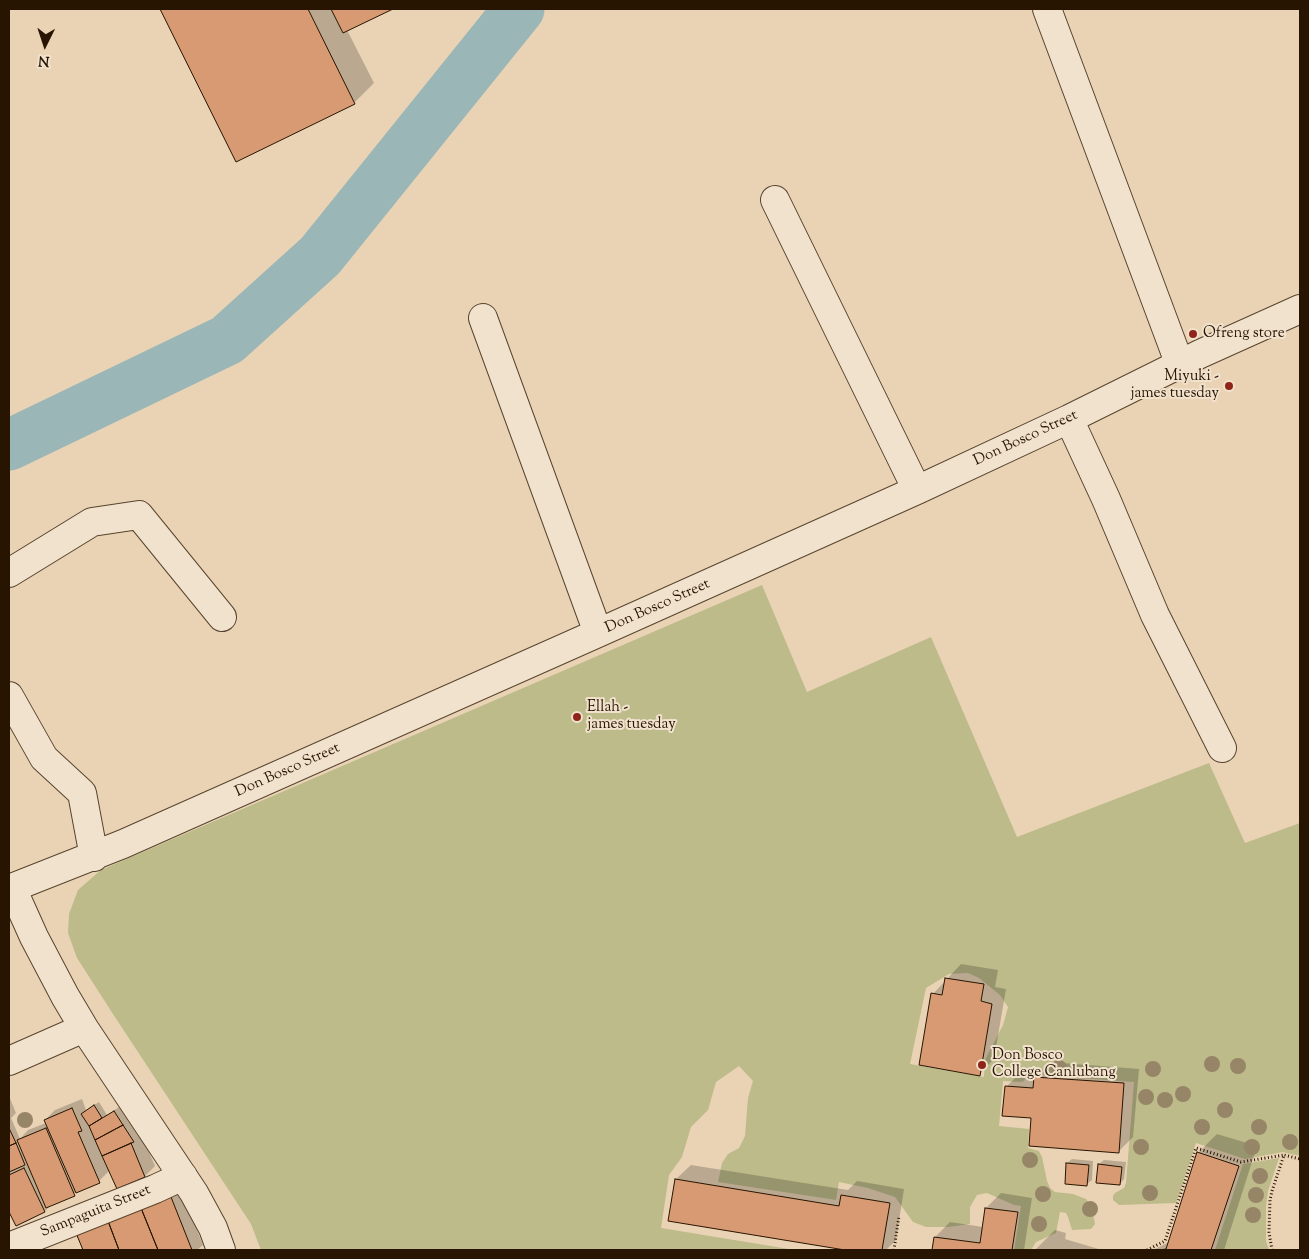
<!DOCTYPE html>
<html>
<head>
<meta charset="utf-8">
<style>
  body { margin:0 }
  #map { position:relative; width:1309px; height:1259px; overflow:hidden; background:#e9d3b4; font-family:"Sorts Mill Goudy",serif }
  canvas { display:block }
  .frame { position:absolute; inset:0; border:10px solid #271401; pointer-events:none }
  .north { position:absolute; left:20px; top:20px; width:50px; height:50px; -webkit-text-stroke:4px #f1e2ce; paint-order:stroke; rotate:184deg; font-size:14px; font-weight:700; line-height:20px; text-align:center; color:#271401 }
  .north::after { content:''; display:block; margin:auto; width:18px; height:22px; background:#271401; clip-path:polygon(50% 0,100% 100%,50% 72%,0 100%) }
</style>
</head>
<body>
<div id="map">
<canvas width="1309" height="1259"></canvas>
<div class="frame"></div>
<div class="north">N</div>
</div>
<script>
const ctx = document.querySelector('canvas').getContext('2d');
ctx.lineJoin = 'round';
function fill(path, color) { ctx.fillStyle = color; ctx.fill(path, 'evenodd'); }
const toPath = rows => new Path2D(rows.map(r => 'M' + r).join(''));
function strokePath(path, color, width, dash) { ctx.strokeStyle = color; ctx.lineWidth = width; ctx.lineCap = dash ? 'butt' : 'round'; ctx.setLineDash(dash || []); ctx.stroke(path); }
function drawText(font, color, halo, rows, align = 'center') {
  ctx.font = font + ' "Sorts Mill Goudy",serif'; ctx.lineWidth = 4; ctx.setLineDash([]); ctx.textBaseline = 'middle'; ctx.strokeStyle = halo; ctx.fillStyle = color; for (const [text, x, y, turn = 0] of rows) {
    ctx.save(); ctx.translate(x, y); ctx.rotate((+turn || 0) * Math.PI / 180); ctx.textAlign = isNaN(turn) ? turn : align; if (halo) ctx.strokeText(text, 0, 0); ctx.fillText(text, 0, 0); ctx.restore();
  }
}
fill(toPath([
  [762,585,807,692,931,637,1017,837,1209,763,1245,843,1300,823,1300,1156,1283,1152,1245,1159,1196,1143,1176,1203,1119,1205,1113,1200,1113,1196,1115,1193,1124,1188,1126,1183,1134,1082,1027,1074,1024,1081,1021,1082,1003,1081,999,1126,1029,1129,1028,1148,1039,1151,1042,1157,1047,1181,1050,1188,1055,1192,1073,1194,1086,1199,1092,1208,1095,1224,1091,1229,1072,1230,1068,1217,1066,1213,1060,1212,1056,1233,1036,1242,1031,1250,1014,1250,1021,1206,1014,1205,987,1193,977,1195,970,1207,970,1224,948,1227,926,1227,913,1222,895,1197,868,1188,839,1182,836,1200,718,1182,722,1163,728,1154,739,1148,745,1136,748,1098,753,1081,739,1066,716,1082,708,1110,691,1127,682,1157,669,1175,661,1228,795,1250,261,1250,251,1224,113,1014,77,958,68,933,69,914,78,890,101,870],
  [968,973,979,978,1000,995,1008,1007,1003,1025,985,1060,984,1077,910,1064,926,988,949,974],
  [1279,1158,1268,1191,1266,1206,1266,1241,1269,1250,1215,1250,1243,1164]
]), '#bcbb89');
fill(toPath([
  [162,9,390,9,347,30,374,83,354,103,237,160],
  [961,964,998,970,995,987,1006,989,994,1059,979,1074,933,994],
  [1050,1062,1139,1069,1133,1137,1119,1151,1032,1117,1006,1087,1021,1072,1039,1073],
  [9,1096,16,1113,11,1118,20,1139,28,1130,46,1123,45,1120,55,1110,82,1099,86,1110,99,1102,107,1115,119,1107,138,1136,141,1134,155,1166,145,1176,118,1188,110,1170,99,1181,51,1205,45,1211,16,1225,9,1209,9,1172,11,1169,9,1170],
  [1217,1134,1257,1146,1224,1250,1153,1250,1169,1242,1198,1153],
  [1072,1159,1093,1161,1092,1180,1087,1184,1067,1163],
  [1104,1160,1126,1162,1124,1179,1120,1184,1099,1164],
  [691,1165,848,1190,857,1181,904,1189,896,1240,886,1250,852,1250,669,1220,676,1179],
  [180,1188,203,1245,197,1250,84,1250,78,1234],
  [1001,1193,1032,1198,1024,1250,933,1250,935,1237,950,1222,983,1227,986,1208],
  [1055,1230,1066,1233,1065,1239,1102,1250,1035,1250]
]), '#0003');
strokePath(toPath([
  [9,445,227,340,320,256,519,9]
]), '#9ab6b6', 51);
const building = toPath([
  [160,9,308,9,355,104,236,162,160,9],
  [331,9,393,9,343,33,331,9],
  [945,978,984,984,981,1001,992,1004,980,1076,919,1065,931,993,942,995,945,978],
  [1034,1077,1124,1083,1119,1153,1029,1146,1031,1118,1002,1116,1005,1086,1033,1088,1034,1077],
  [94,1105,102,1118,89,1126,81,1114,94,1105],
  [72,1108,82,1131,78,1132,100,1183,76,1193,44,1120,72,1108],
  [114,1111,123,1125,95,1140,89,1126,114,1111],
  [123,1125,134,1142,102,1156,95,1140,123,1125],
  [9,1128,16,1143,9,1146,9,1128],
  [46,1128,75,1196,46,1208,17,1140,46,1128],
  [16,1143,25,1165,9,1172,9,1146,16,1143],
  [131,1143,145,1177,117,1189,102,1156,131,1143],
  [1197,1152,1239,1166,1211,1250,1160,1250,1166,1249,1197,1152],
  [1066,1163,1089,1165,1087,1186,1065,1184,1066,1163],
  [1098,1164,1122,1167,1120,1185,1096,1183,1098,1164],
  [24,1168,45,1212,16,1226,9,1212,9,1175,24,1168],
  [675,1179,839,1206,841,1195,890,1203,882,1250,845,1250,668,1221,675,1179],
  [171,1197,192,1250,158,1250,141,1208,171,1197],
  [141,1208,158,1250,119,1250,108,1221,141,1208],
  [985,1208,1018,1212,1012,1250,932,1250,934,1237,980,1243,985,1208],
  [108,1221,119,1250,83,1250,76,1233,108,1221]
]);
fill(building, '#d79a72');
strokePath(building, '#271401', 1);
const minor = toPath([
  [1047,9,1180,365],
  [775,200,917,490],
  [483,318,598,633],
  [1069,419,1106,499,1155,615,1222,748],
  [9,573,92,522,139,515,222,617],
  [9,696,44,758,82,793,94,857],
  [12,888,34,937,65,996,84,1028,194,1193,213,1228,221,1250],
  [9,889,123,844,598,633,917,490,1069,419,1200,354,1300,309],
  [9,1061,84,1028],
  [9,1247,155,1189,183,1176]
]);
strokePath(minor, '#58442e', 30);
strokePath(toPath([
  [894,1250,899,1216],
  [1147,1250,1165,1241,1196,1148,1241,1162,1284,1155],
  [1272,1250,1269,1232,1270,1200,1272,1191,1284,1155,1300,1159]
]), '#271401', 3, [1, 2.5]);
strokePath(minor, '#f1e2ce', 28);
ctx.fillStyle = '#978568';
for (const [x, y] of [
  [1212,1064],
  [1238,1066],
  [1059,1068],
  [1153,1069],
  [1183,1094],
  [1146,1097],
  [1165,1100],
  [1225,1110],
  [25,1120],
  [1202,1127],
  [1259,1127],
  [1290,1142],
  [1141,1147],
  [1252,1147],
  [1030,1160],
  [1260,1176],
  [1150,1193],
  [1043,1194],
  [1256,1195],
  [1090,1209],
  [1253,1215],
  [1039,1224]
]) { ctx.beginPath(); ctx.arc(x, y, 8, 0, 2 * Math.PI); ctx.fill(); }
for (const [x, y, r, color] of [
  [1193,334,5,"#8f2418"],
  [1229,386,5,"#8f2418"],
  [577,717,5,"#8f2418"],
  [982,1065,5,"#8f2418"]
]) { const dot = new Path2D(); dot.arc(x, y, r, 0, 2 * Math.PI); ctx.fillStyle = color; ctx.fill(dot); strokePath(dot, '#f1e2ce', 2); }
drawText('15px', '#271401', '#f1e2ce', [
  ["Ofreng store",1203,334],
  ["Miyuki -",1219,377,"right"],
  ["james tuesday",1219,394,"right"],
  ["Ellah -",587,708],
  ["james tuesday",587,725],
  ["Don Bosco",992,1056],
  ["College Canlubang",992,1073]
], 'left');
drawText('15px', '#271401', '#f1e2ce', [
  ["Don Bosco Street",1026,439,-25],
  ["Don Bosco Street",658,607,-24],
  ["Don Bosco Street",288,771,-24],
  ["Sampaguita Street",96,1212,-22]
]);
</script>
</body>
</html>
